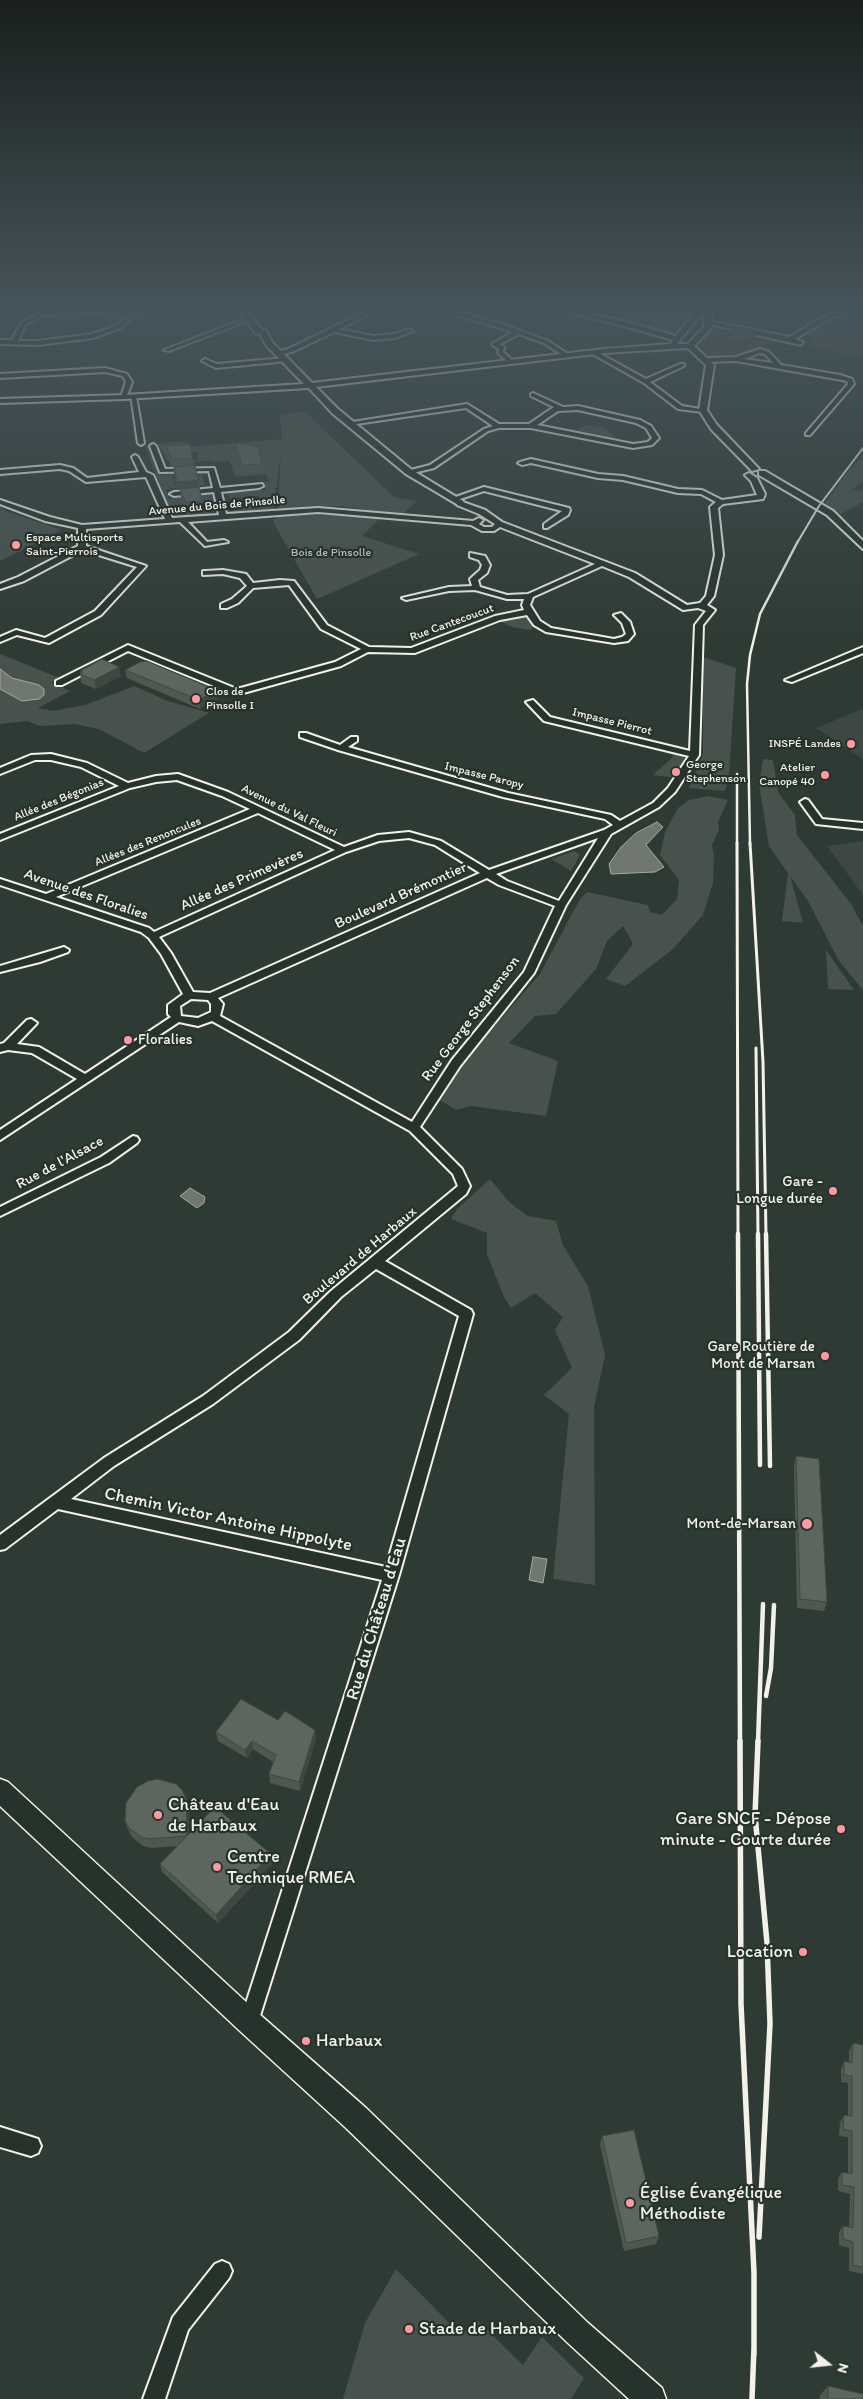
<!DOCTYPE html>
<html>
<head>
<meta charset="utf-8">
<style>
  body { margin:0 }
  #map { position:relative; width:863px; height:2399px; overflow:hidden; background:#2e3b34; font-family:Itim,sans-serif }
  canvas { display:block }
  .north { position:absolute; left:803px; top:2339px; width:50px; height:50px; -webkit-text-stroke:4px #26332d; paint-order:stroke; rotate:106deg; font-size:14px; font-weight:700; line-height:20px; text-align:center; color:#f4f1e8 }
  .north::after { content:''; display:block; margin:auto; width:18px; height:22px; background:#f4f1e8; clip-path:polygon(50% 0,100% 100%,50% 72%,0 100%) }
</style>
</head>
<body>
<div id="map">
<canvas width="863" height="2399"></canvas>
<div class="north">N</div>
</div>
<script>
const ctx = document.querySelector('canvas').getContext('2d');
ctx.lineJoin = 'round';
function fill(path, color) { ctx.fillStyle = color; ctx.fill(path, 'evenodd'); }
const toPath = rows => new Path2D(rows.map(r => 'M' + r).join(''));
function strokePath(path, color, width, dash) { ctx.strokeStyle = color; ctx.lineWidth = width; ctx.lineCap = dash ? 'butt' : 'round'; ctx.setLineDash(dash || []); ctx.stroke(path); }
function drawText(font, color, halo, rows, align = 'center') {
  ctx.font = font + ' Itim,sans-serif'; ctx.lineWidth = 4.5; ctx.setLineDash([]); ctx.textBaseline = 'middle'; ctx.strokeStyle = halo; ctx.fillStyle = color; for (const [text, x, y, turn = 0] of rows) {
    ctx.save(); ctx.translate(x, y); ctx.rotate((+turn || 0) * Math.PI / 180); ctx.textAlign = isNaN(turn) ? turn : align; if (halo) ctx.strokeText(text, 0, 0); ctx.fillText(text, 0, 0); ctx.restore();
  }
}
fill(toPath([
  [564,309,626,309,619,314,631,317,623,322],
  [863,709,863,759,816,728,860,710],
  [863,841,863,895,827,846]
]), '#3c4841');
fill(toPath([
  [626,309,694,309,690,312,696,314,677,334,665,334,669,332,623,322,630,317,618,314],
  [826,319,863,326,863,357,810,346,815,342,804,333],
  [718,327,754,332,787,342,763,345,736,358,707,357,695,348,710,330],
  [304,411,394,497,417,501,402,515,338,506,278,509,281,451,273,511,234,515,232,506,261,504,259,496,230,498,228,493,266,490,264,482,269,482,266,474,235,477,230,461,214,462,213,460,169,465,170,462,198,460,197,452,183,452,168,457,169,460,167,460,158,444,186,441,188,447,282,439,280,415],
  [585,425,602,427,616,436,612,438,576,430],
  [148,445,160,475,174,474,172,475,173,479,175,479,174,485,197,484,196,476,198,475,195,472,208,471,210,474,202,475,205,485,166,489,169,499,214,494,217,511,209,512,210,516,173,519,145,446],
  [863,455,863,481,853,489,863,491,863,502,841,514,825,503,847,472],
  [0,507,5,511,62,530,0,561],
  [313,514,380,518,362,536,419,554,317,599,273,522,278,516],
  [521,615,531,619,533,623,531,630,512,627,500,621],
  [0,654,62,679,52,683,70,691,38,708,53,711,85,705,134,686,168,701,209,713,144,753,99,729,75,724,40,726,27,721,0,724],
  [703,657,736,668,729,775,725,791,689,788,703,754],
  [668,752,683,755,684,760,681,766,671,777,653,775,672,758,673,755],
  [763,759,773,760,778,792,795,815,797,835,851,904,863,926,863,990,839,961,808,901,790,876,803,923,782,921,788,873,769,846,759,784],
  [708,796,728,800,718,822,719,830,712,845,714,856,713,883,703,915,673,949,625,986,606,979,633,944,623,926,607,941,596,969,556,1014,535,1016,509,1043,558,1061,546,1116,471,1106,456,1110,433,1096,540,974,580,899,587,892,648,905,650,912,662,915,677,899,679,880,660,855,665,832,678,808,689,800],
  [574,851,580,855,571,871,551,859],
  [826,950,854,990,828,989],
  [490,1179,510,1203,528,1216,556,1221,563,1245,588,1286,605,1355,594,1407,595,1585,553,1579,569,1414,544,1395,572,1368,555,1330,563,1317,535,1293,511,1308,504,1297,487,1254,487,1233,451,1219,457,1209],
  [396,2269,461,2335,476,2319,523,2365,542,2337,584,2378,571,2399,343,2399,365,2323]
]), '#48524c');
const water = toPath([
  [0,669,12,678,39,685,44,689,44,695,39,699,22,701,0,689,0,669],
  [657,822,663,827,646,845,664,867,655,872,611,874,609,864,621,847,636,833,657,822],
  [190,1188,205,1197,204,1203,197,1208,180,1196,190,1188],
  [533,1557,547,1559,543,1583,529,1580,533,1557]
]);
fill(water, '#6f7770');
strokePath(water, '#a4a8a0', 1);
const minor = toPath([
  [77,309,109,309,135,313,143,309,152,309,131,319,120,328,93,338,38,345,0,344,0,340,12,340,21,323,41,312,77,309],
  [100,312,129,316,116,326,92,334,38,341,18,341,25,325,44,315,100,312],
  [366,309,372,309,370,314,339,329,373,336,394,334,410,329,413,331,395,338,373,340,334,332,292,352,278,355,275,353,288,349,365,312,366,309],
  [849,309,861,309,832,317,795,339,803,342,801,345,705,323,708,321,789,337,828,315,849,309],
  [459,312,505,325,548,341,569,355,564,356,544,343,519,334,500,344,504,347,503,352,514,362,509,363,498,353,499,349,492,344,513,332,457,315,459,312],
  [247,318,252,319,169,351,164,350,247,318],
  [760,349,769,352,781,365,840,375,852,379,854,384,810,435,806,435,806,433,848,384,847,381,736,361,706,362,703,360,706,358,736,357,760,349],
  [760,353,765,354,773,363,744,359,760,353],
  [591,351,595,351,646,379,680,364,684,364,684,366,650,382,682,406,706,410,703,412,678,409,644,383,591,353,591,351],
  [285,358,287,361,216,368,202,361,205,359,217,364,285,358],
  [105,368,127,374,132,382,126,398,121,397,126,382,123,376,105,372,0,378,0,374,105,368],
  [533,393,563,407,578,406,640,420,651,426,659,438,652,445,633,448,531,428,499,428,488,431,434,468,409,474,407,473,407,471,430,465,484,429,493,426,466,408,349,425,346,423,467,404,499,424,529,424,554,407,531,396,531,394,533,393],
  [578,410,636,423,646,428,652,438,648,442,633,444,537,425,558,411,578,410],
  [131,395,136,396,144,443,141,445,138,443,131,395],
  [153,444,156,446,165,469,214,468,220,488,262,484,263,486,259,488,221,492,226,514,318,508,473,521,479,518,483,520,479,524,484,527,492,527,495,524,479,514,457,505,457,501,460,501,485,510,502,522,635,573,687,605,700,603,706,596,715,555,710,507,716,502,701,494,678,493,623,480,598,478,531,463,522,465,518,463,520,462,531,459,598,474,623,476,678,489,702,490,722,500,757,495,751,481,745,475,749,473,757,478,765,494,763,499,723,504,718,508,723,555,714,596,707,605,715,610,703,625,699,755,675,792,659,807,611,834,566,905,534,973,460,1066,420,1127,462,1169,470,1186,466,1194,385,1261,471,1310,473,1314,399,1575,258,2022,256,2029,249,2031,242,2029,240,2022,382,1580,58,1509,5,1549,0,1550,0,1535,104,1458,203,1396,289,1332,331,1291,458,1186,453,1174,410,1131,212,1021,198,1026,179,1022,0,1140,0,1130,77,1079,32,1053,8,1050,0,1052,0,1044,4,1043,27,1020,31,1019,37,1023,17,1044,39,1047,85,1074,171,1017,168,1014,168,1005,183,994,161,954,149,938,141,932,0,885,0,879,46,894,250,809,222,796,177,780,156,782,130,788,0,840,0,834,119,786,81,767,51,760,35,760,0,774,0,768,31,755,51,754,87,763,128,783,156,776,178,774,228,792,344,847,378,835,409,832,441,841,489,870,604,830,613,825,605,819,503,797,338,750,300,737,300,733,306,733,340,745,351,737,357,737,357,741,348,747,508,793,611,815,620,821,653,803,668,788,689,756,544,721,526,702,533,700,550,717,690,751,695,625,706,611,698,608,683,610,629,577,602,566,533,597,530,605,540,621,551,628,614,639,622,637,626,634,622,623,614,615,621,613,630,622,634,634,628,641,614,643,546,632,534,625,527,615,500,620,415,653,368,652,341,666,236,695,128,651,62,685,56,685,56,681,128,645,237,689,335,662,361,649,321,629,289,585,253,588,238,603,227,608,221,608,221,604,232,599,247,586,240,578,223,574,203,575,203,571,206,571,223,570,246,574,253,583,280,580,294,581,327,625,369,647,411,648,495,616,524,610,522,605,524,599,507,599,475,590,449,591,406,600,402,598,449,587,472,586,470,579,480,570,482,565,479,560,470,557,470,553,485,556,490,565,487,573,478,580,480,587,507,595,528,594,595,564,500,527,494,531,482,531,471,525,318,512,188,522,207,542,224,540,228,542,205,546,180,522,86,529,86,546,146,566,101,615,49,643,17,635,0,642,0,637,16,630,45,638,95,611,137,567,83,550,24,581,0,589,0,584,18,577,78,546,78,528,45,521,0,504,0,500,50,517,82,525,165,519,146,477,86,482,69,471,60,469,0,474,0,470,60,465,73,468,87,478,139,472,132,457,135,455,138,457,146,472,153,475,172,518,219,515,214,492,174,496,170,494,174,492,213,488,209,471,160,472,150,446,153,444],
  [258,813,335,850,154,932,149,928,56,897,258,813],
  [409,838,435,845,480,873,210,993,193,992,171,953,159,937,346,852,379,841,409,838],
  [598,838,559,901,507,881,496,874,598,838],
  [487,878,499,885,555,906,524,972,452,1060,412,1122,220,1016,223,1004,218,998,487,878],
  [191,999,208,1000,211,1004,211,1012,198,1018,181,1016,180,1006,191,999],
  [376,1269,459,1316,386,1567,71,1499,114,1466,213,1404,299,1340,341,1297,376,1269],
  [484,487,569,508,570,510,568,515,547,528,544,528,544,524,562,511,484,491,454,501,450,499,484,487],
  [863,647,863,653,792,682,785,680,863,647],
  [805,799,808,800,822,819,863,823,863,829,816,824,800,802,805,799],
  [64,947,69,950,68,952,40,962,0,972,0,966,64,947],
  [133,1136,137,1137,139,1140,137,1143,109,1163,0,1216,0,1207,101,1157,133,1136],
  [0,2127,38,2139,41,2146,38,2153,31,2156,0,2147,0,2127],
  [222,2261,229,2264,232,2271,229,2278,188,2330,165,2399,143,2399,173,2317,215,2264,222,2261]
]);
const tertiary = toPath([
  [239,309,246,309,261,329,266,331,272,342,312,383,604,349,671,344,673,340,624,326,554,309,569,309,626,322,676,336,697,309,711,309,712,327,694,346,714,365,707,410,717,425,759,469,752,471,711,429,699,410,706,365,688,348,604,353,316,387,338,409,412,470,463,501,464,503,460,506,406,474,332,413,309,388,124,399,0,403,0,399,124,395,304,384,266,345,260,334,255,333,239,309],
  [704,310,704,327,688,344,677,344,704,310],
  [759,471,765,471,833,511,863,541,863,549,827,515,759,475,759,471]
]);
const secondary = toPath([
  [0,1779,8,1782,258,2013,366,2108,588,2323,662,2388,666,2399,629,2399,568,2343,346,2128,240,2031,0,1806,0,1779]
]);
strokePath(minor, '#f4f1e8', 4);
strokePath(tertiary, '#f4f1e8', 4);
strokePath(secondary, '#f4f1e8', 3);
fill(minor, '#26332d');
fill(tertiary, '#26332d');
fill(secondary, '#26332d');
strokePath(toPath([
  [797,543,819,506,863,448]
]), '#f4f1e8', 2);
strokePath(toPath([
  [737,774,737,844],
  [750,844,747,684,750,655,760,614,798,541]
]), '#f4f1e8', 2.5);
strokePath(toPath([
  [737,843,738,1235],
  [750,843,763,1062,766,1235],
  [756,1048,758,1235]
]), '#f4f1e8', 3);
strokePath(toPath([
  [738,1234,740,1742],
  [758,1234,760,1465],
  [766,1234,770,1466],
  [766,1696,771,1668,774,1605],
  [758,1742,763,1604]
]), '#f4f1e8', 4.5);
strokePath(toPath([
  [740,1741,741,2004,754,2273,754,2355],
  [758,1741,755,1815,767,1943,770,2024,759,2237],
  [752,2399,754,2347]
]), '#f4f1e8', 5.5);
fill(toPath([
  [726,337,755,339,745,349,732,351,725,346],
  [236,443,262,464,263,472,242,473,236,451],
  [166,446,193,459,194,465,198,480,198,487,202,501,203,509,186,510,181,497,180,489,178,490,174,475,174,467,172,467,166,454],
  [125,670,216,690,217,699,200,709,127,678],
  [80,671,121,676,96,689,81,683],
  [796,1456,827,1602,824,1611,797,1608,794,1466],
  [278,1720,315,1730,316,1739,300,1791,270,1783,269,1774,273,1762,253,1749,247,1758,218,1741,216,1732],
  [189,1809,188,1835,273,1863,218,1923,162,1872,160,1864,178,1846,151,1848,143,1846,131,1836,128,1829,125,1821],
  [853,2043,863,2045,863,2274,849,2271,849,2248,839,2245,839,2232,843,2226,849,2228,850,2194,838,2191,838,2178,842,2172,848,2173,848,2137,839,2136,840,2122,844,2115,848,2116,848,2083,841,2082,841,2069,844,2061,849,2062,849,2051],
  [602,2136,659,2236,656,2244,624,2251,600,2145],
  [828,2386,863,2399,820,2399,820,2395]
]), '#4f5751');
fill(toPath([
  [756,330,755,339,745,349,732,351,733,342],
  [198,480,198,488,178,490,177,482],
  [119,667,121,676,96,689,94,680],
  [216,690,217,699,200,709,199,700],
  [315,1730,316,1739,300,1791,299,1782],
  [252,1741,253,1749,247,1758,245,1750],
  [187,1800,189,1809,188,1845,186,1836],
  [271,1854,273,1863,218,1923,216,1915]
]), '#404742');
const building = toPath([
  [735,327,756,330,747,340,733,342,726,337,735,327],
  [236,443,258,447,262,464,242,465,236,443],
  [190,444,193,459,172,459,166,446,190,444],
  [195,465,198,480,177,482,174,467,195,465],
  [199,487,202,501,185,502,180,489,199,487],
  [102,659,119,667,94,680,80,674,83,672,80,671,102,659],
  [147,661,216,690,199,700,125,670,140,662,147,661],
  [796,1456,819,1459,827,1602,800,1599,796,1456],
  [241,1699,278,1720,285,1711,315,1730,299,1782,269,1774,276,1755,252,1741,245,1750,216,1732,241,1699],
  [157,1779,176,1784,182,1790,187,1800,186,1836,149,1839,141,1837,129,1828,125,1821,126,1803,137,1787,148,1781,157,1779],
  [215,1807,271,1854,216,1915,160,1864,215,1807],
  [853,2043,863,2045,863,2267,853,2265,853,2242,843,2239,843,2226,853,2228,854,2187,842,2185,842,2172,852,2174,852,2131,843,2129,844,2115,852,2116,852,2076,844,2075,844,2061,852,2063,853,2043],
  [634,2130,659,2236,626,2243,602,2136,634,2130],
  [828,2386,863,2394,863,2399,828,2399,828,2386]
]);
fill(building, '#5c655e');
strokePath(building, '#404742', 1);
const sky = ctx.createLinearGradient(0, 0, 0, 645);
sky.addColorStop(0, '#19201d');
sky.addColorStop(0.48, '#46555c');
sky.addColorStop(1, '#46555c00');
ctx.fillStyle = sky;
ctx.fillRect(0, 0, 863, 645);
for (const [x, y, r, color] of [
  [16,545,5,"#ff9aa2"],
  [196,699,5,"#ff9aa2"],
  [851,744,5,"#ff9aa2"],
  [676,772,5,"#ff9aa2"],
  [825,775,5,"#ff9aa2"],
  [128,1040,5,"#ff9aa2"],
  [833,1191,5,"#ff9aa2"],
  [825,1356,5,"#ff9aa2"],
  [807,1524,6,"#ff9aa2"],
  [158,1815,5,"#ff9aa2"],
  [841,1829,5,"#ff9aa2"],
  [217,1867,5,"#ff9aa2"],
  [803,1952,5,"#ff9aa2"],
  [306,2041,5,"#ff9aa2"],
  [630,2203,5,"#ff9aa2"],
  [409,2329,5,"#ff9aa2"]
]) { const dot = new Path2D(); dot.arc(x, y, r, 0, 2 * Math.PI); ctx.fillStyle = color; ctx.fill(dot); strokePath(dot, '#26332d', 2); }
drawText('12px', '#f4f1e8', '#26332d', [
  ["Avenue du Bois de Pinsolle",217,506,-5],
  ["Rue Cantecoucut",452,623,-20],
  ["Impasse Pierrot",612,722,14],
  ["Impasse Paropy",484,776,14],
  ["Allée des Bégonias",59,800,-22],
  ["Avenue du Val Fleuri",289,811,26],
  ["Allées des Renoncules",148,842,-22]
]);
drawText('12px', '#f4f1e8', '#26332d', [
  ["Espace Multisports",26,538],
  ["Saint-Pierrois",26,552],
  ["Clos de",206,692],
  ["Pinsolle I",206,706],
  ["INSPÉ Landes",841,744,"right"],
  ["George",686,765],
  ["Stephenson",686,779],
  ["Atelier",815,768,"right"],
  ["Canopé 40",815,782,"right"]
], 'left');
drawText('12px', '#b8b9b1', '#26332d', [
  ["Bois de Pinsolle",331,553]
]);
drawText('15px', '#f4f1e8', '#26332d', [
  ["Allée des Primevères",242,880,-24],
  ["Avenue des Floralies",86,895,19],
  ["Boulevard Brémontier",401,896,-24],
  ["Rue George Stephenson",471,1019,-53],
  ["Rue de l'Alsace",60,1163,-28],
  ["Boulevard de Harbaux",360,1256,-40]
]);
drawText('15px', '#f4f1e8', '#26332d', [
  ["Floralies",138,1040,"left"],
  ["Gare -",823,1182],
  ["Longue durée",823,1199],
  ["Gare Routière de",815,1347],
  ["Mont de Marsan",815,1364],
  ["Mont-de-Marsan",796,1524]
], 'right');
drawText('18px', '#f4f1e8', '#26332d', [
  ["Chemin Victor Antoine Hippolyte",228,1520,12],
  ["Rue du Château d'Eau",377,1619,-73]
]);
drawText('18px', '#f4f1e8', '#26332d', [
  ["Château d'Eau",168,1805],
  ["de Harbaux",168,1826],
  ["Gare SNCF - Dépose",831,1819,"right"],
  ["minute - Courte durée",831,1840,"right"],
  ["Centre",227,1857],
  ["Technique RMEA",227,1878],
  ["Location",793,1952,"right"],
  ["Harbaux",316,2041],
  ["Église Évangélique",640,2193],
  ["Méthodiste",640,2214],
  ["Stade de Harbaux",419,2329]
], 'left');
</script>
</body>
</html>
